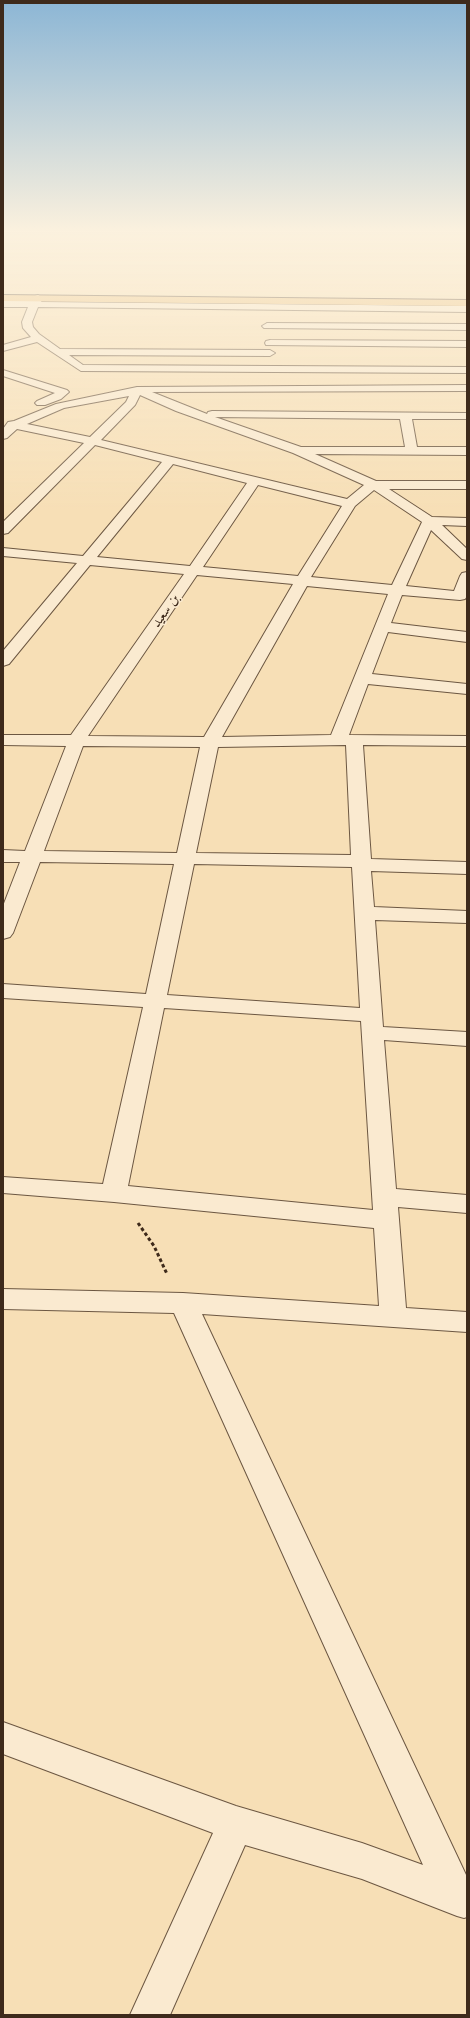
<!DOCTYPE html>
<html>
<head>
<meta charset="utf-8">
<style>
  body { margin:0 }
  #map { position:relative; width:470px; height:2018px; overflow:hidden; background:#f7dfb6; font-family:Cardo,serif }
  canvas { display:block }
  .frame { position:absolute; inset:0; border:4px solid #3e2a1b; pointer-events:none }
</style>
</head>
<body>
<div id="map">
<canvas width="470" height="2018"></canvas>
<div class="frame"></div>
</div>
<script>
const ctx = document.querySelector('canvas').getContext('2d');
ctx.lineJoin = 'round';
const toPath = rows => new Path2D(rows.map(r => 'M' + r).join(''));
function strokePath(path, color, width, dash) { ctx.strokeStyle = color; ctx.lineWidth = width; ctx.lineCap = dash ? 'butt' : 'round'; ctx.setLineDash(dash || []); ctx.stroke(path); }
function fill(path, color) { ctx.fillStyle = color; ctx.fill(path, 'evenodd'); }
function drawText(font, color, halo, rows, align = 'center') {
  ctx.font = font + ' Cardo,Amiri,serif'; ctx.lineWidth = 3; ctx.setLineDash([]); ctx.textBaseline = 'middle'; ctx.strokeStyle = halo; ctx.fillStyle = color; for (const [text, x, y, turn = 0] of rows) {
    ctx.save(); ctx.translate(x, y); ctx.rotate((+turn || 0) * Math.PI / 180); ctx.textAlign = isNaN(turn) ? turn : align; if (halo) ctx.strokeText(text, 0, 0); ctx.fillText(text, 0, 0); ctx.restore();
  }
}
const street = toPath([
  [38,295,43,298,41,302,467,306,467,312,38,307,32,322,33,327,39,334,60,349,270,350,275,353,270,356,69,355,83,365,467,367,467,373,81,371,37,342,3,351,3,345,31,337,23,328,22,322,28,307,3,307,3,301,31,301,35,296,38,295],
  [267,323,467,324,467,330,264,328,262,326,267,323],
  [270,340,467,341,467,347,266,345,265,343,266,341,270,340],
  [3,370,67,390,69,392,61,399,45,405,37,405,35,403,37,401,55,393,3,376,3,370],
  [467,385,467,391,152,392,207,414,208,412,212,411,467,413,467,419,412,419,417,447,467,447,467,455,315,454,376,481,467,481,467,489,389,489,432,517,467,518,467,526,442,525,467,549,467,560,462,559,431,530,406,586,454,591,460,576,462,573,467,572,467,596,465,599,460,600,402,595,391,623,467,632,467,642,388,632,372,674,467,684,467,694,368,684,349,735,467,736,467,746,363,745,371,859,467,862,467,874,371,871,374,907,467,911,467,923,375,920,383,1027,467,1032,467,1046,384,1040,396,1189,467,1195,467,1213,398,1207,406,1308,467,1312,467,1332,202,1314,467,1877,467,1917,464,1918,457,1916,362,1879,245,1845,170,2015,130,2015,213,1833,3,1754,3,1722,236,1806,362,1843,423,1865,174,1313,3,1309,3,1289,183,1293,379,1306,374,1228,114,1202,3,1193,3,1177,103,1184,143,1007,3,998,3,984,146,994,174,864,40,862,13,933,10,937,3,939,3,906,20,862,3,862,3,850,25,851,66,746,3,745,3,735,71,735,184,574,90,565,9,664,3,666,3,651,77,563,3,556,3,548,83,556,162,462,95,445,8,533,3,534,3,522,84,443,17,429,7,438,3,439,3,429,8,422,14,421,56,404,137,387,467,385],
  [140,395,176,411,293,453,364,485,347,499,101,440,135,405,140,395],
  [129,396,126,402,90,437,27,424,64,408,129,396],
  [215,417,400,419,405,447,301,447,215,417],
  [173,464,247,483,190,566,97,557,173,464],
  [258,485,342,506,298,576,203,567,258,485],
  [374,490,422,522,392,585,311,577,355,506,374,490],
  [197,575,293,584,204,737,88,736,197,575],
  [307,586,388,594,331,735,222,737,307,586],
  [346,745,351,855,196,853,218,747,346,745],
  [83,746,200,747,177,853,44,851,83,746],
  [194,864,352,867,360,1008,167,995,194,864],
  [164,1008,361,1021,373,1210,128,1186,164,1008]
]);
const primary = toPath([
  [3,295,467,300,467,306,3,301,3,295]
]);
strokePath(street, '#6c5742', 2);
strokePath(primary, '#3e2a1b', 2);
strokePath(toPath([
  [138,1223,154,1246,167,1274]
]), '#3e2a1b', 3, [3.5, 2.5]);
fill(street, '#faead0');
fill(primary, '#ecc07b');
const sky = ctx.createLinearGradient(0, 0, 0, 513);
sky.addColorStop(0, '#8cb6d5');
sky.addColorStop(0.45, '#fbf1de');
sky.addColorStop(1, '#fbf1de00');
ctx.fillStyle = sky;
ctx.fillRect(0, 0, 470, 513);
drawText('14px', '#3e2a1b', '#faead0', [
  ["بن سعيد",166,611,-55]
]);
</script>
</body>
</html>
